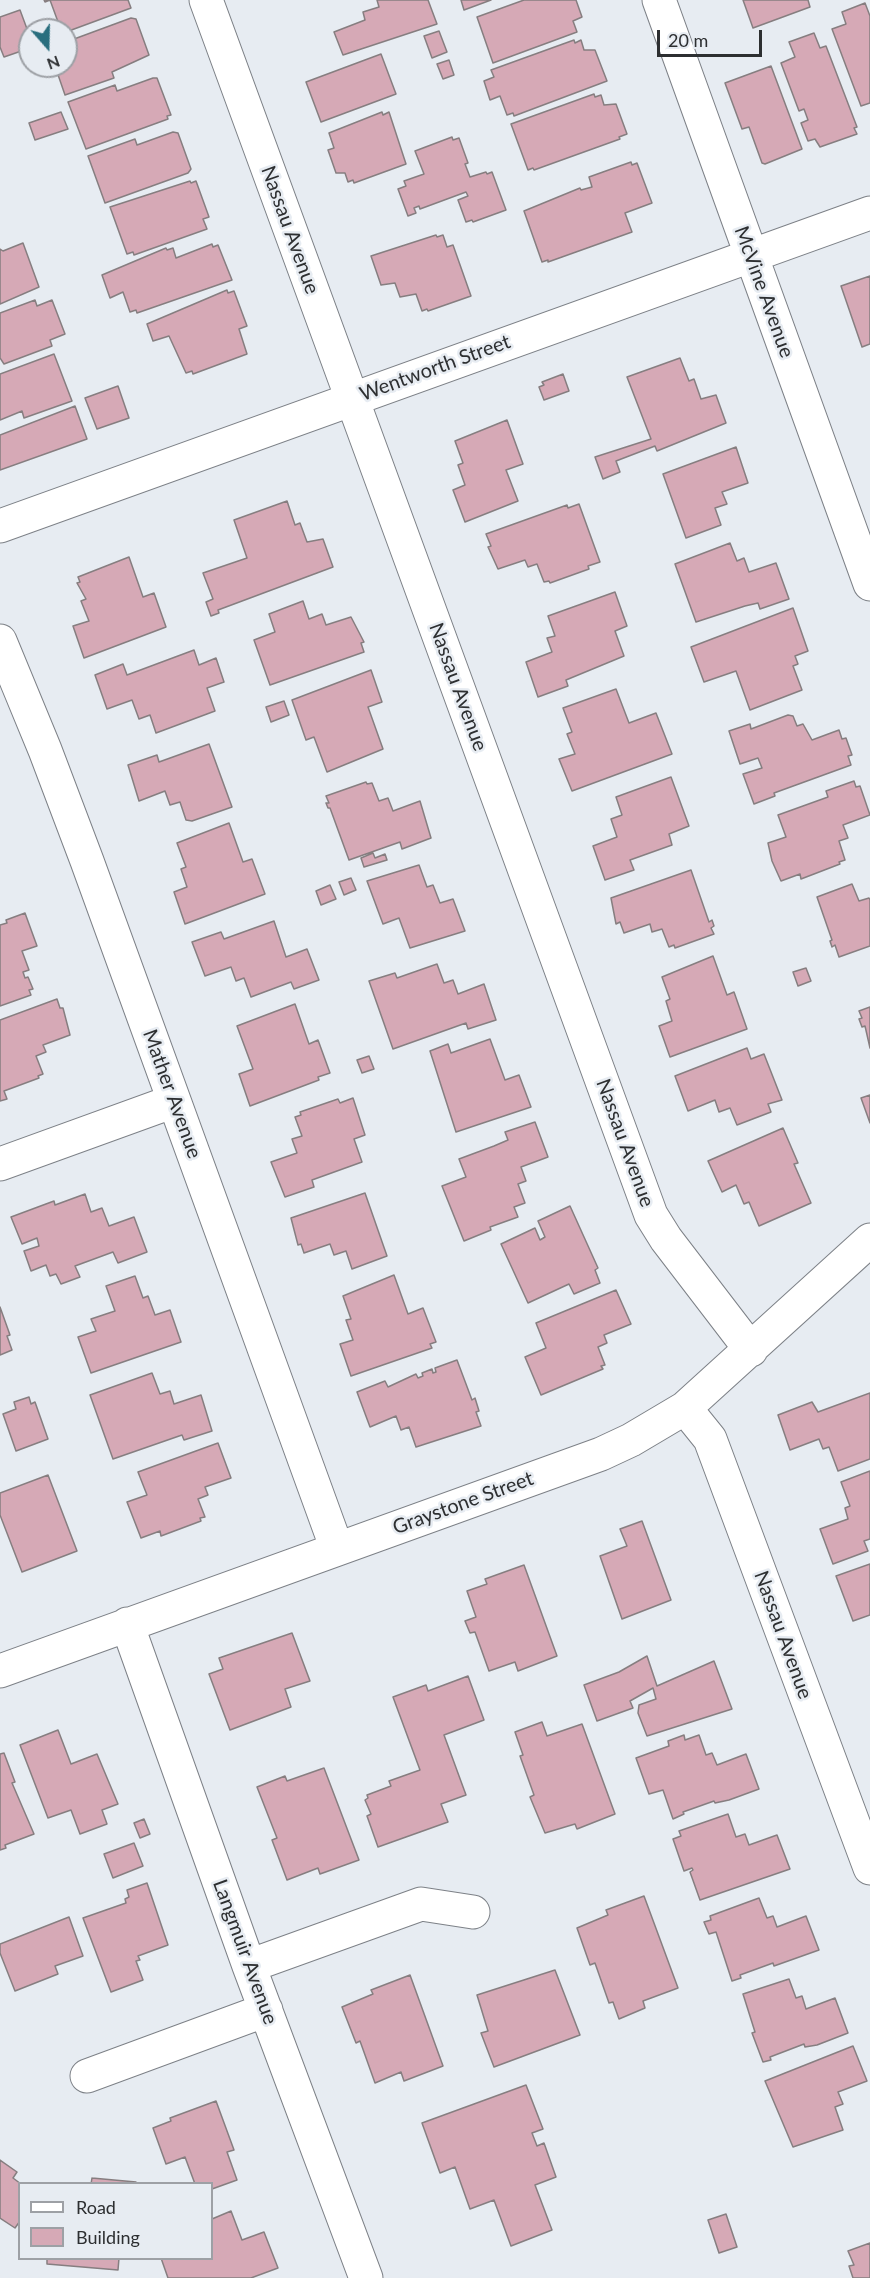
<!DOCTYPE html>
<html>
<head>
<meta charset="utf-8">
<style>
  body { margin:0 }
  #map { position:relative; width:870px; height:2278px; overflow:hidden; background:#e7ecf2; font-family:Lato,sans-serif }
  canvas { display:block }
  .legend { position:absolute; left:18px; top:2182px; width:195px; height:78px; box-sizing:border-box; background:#e7ecf2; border:2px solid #9da0a5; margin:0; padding:8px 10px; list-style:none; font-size:18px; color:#2d2f31 }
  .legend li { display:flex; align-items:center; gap:12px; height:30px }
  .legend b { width:30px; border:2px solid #9da0a5 }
  .north { position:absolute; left:18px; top:18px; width:60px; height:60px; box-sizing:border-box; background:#e7ecf2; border:2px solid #9da0a5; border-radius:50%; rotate:160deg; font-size:16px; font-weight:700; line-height:24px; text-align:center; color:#2d2f31 }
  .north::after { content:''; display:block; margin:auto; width:21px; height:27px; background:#296e7e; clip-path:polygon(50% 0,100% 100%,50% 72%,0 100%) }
  .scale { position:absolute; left:657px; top:30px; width:105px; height:27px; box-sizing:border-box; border:3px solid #2d2f31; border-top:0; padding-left:8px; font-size:18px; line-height:21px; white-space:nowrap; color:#2d2f31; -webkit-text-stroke:4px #e7ecf2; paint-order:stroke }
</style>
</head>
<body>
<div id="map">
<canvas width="870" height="2278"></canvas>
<ul class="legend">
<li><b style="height:8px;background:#fff"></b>Road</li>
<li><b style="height:16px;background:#d6a9b6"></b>Building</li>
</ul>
<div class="north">N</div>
<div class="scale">20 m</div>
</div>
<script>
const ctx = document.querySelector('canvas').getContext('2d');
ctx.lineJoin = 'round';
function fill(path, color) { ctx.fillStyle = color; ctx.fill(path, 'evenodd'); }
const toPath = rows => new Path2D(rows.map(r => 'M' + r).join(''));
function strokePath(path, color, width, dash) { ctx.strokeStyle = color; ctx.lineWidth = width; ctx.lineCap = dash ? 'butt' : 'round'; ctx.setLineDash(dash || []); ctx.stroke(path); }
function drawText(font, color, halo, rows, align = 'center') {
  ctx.font = font + ' Lato,sans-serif'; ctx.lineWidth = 5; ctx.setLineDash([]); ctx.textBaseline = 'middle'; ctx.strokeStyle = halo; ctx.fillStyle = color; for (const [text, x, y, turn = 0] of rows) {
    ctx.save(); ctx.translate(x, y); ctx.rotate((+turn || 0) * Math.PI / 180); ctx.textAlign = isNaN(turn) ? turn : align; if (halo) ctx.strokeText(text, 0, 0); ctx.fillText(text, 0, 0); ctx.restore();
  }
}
const building = toPath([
  [44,0,128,0,131,8,66,32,61,30,50,0,45,2,44,0],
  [377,0,428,0,437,24,343,55,334,32,365,20,363,12,379,7,377,0],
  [461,0,491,0,464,10,461,0],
  [524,0,576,0,582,17,573,21,577,32,493,63,477,17,524,0],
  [743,0,808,0,810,7,753,28,743,0],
  [865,3,870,16,870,103,861,106,832,29,846,24,842,12,865,3],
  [20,10,30,37,30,48,4,57,0,47,0,17,20,10],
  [131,18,136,19,149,55,112,72,114,78,65,95,55,66,66,66,66,42,131,18],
  [439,31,447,52,432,58,424,36,439,31],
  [814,33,820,48,826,46,857,127,854,128,857,134,820,147,815,139,808,141,801,123,808,120,804,109,799,111,781,63,795,57,789,42,814,33],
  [574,40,575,43,581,40,584,50,595,50,607,81,514,116,513,113,507,115,500,96,490,100,484,81,494,77,491,70,574,40],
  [381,54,396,94,321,122,306,82,381,54],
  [449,60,454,75,443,79,437,64,449,60],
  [771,66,802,149,765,164,762,163,749,127,742,129,725,83,771,66],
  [153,78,157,78,171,115,167,116,168,119,86,149,68,102,115,85,117,91,153,78],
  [594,94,595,97,601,95,604,105,616,104,627,134,619,137,620,139,534,170,533,168,528,170,511,124,594,94],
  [61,112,68,129,35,140,29,123,61,112],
  [382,112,383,115,389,112,406,164,354,183,353,180,348,182,345,173,336,173,328,150,334,148,329,133,382,112],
  [173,132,178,133,191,169,188,173,105,203,88,156,135,139,137,145,173,132],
  [452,137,453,140,459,138,468,163,465,164,470,177,486,172,487,174,492,172,506,210,473,222,472,220,466,222,458,200,468,196,466,192,420,209,419,206,414,208,416,213,408,216,398,189,406,186,404,181,424,174,415,151,452,137],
  [631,162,632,165,637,163,652,203,625,213,632,232,548,262,548,260,542,262,524,211,580,188,581,190,592,187,589,177,631,162],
  [190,181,191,183,196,181,209,217,203,219,207,229,134,255,133,252,127,254,110,207,190,181],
  [436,235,437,237,443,235,447,247,453,245,471,296,428,311,427,309,422,311,416,294,400,297,395,283,381,285,371,256,436,235],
  [23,243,39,287,0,304,0,249,3,251,23,243],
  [212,244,213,247,218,245,232,280,137,313,136,310,130,312,123,292,110,298,102,275,166,248,167,250,173,248,176,258,212,244],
  [870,276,870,344,862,347,841,286,870,276],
  [227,290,228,293,234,291,247,326,239,329,247,354,193,374,192,371,186,373,169,336,153,341,147,324,227,290],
  [35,300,37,306,52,300,65,334,50,340,52,346,4,364,0,358,0,313,35,300],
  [54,354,72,401,24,418,22,411,0,420,0,374,54,354],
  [680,358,689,381,694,379,701,399,716,395,726,423,657,451,655,446,616,461,620,472,603,479,595,457,651,439,627,377,680,358],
  [563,374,569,391,544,400,539,387,544,385,542,382,563,374],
  [118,386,129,418,97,429,85,398,118,386],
  [75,406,87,439,0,470,0,435,75,406],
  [507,420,523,464,506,470,518,501,465,522,453,490,465,485,458,465,463,463,455,441,507,420],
  [736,447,748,483,722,492,727,504,715,508,721,525,686,538,663,474,736,447],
  [287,501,295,525,300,523,307,542,323,539,333,567,218,610,219,613,211,616,206,602,213,599,203,573,247,558,234,520,287,501],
  [579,504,600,562,588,566,589,569,550,583,549,581,544,582,537,564,528,567,525,560,498,569,488,547,491,546,486,534,567,505,568,508,579,504],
  [730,543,737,561,744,558,749,572,776,563,789,599,760,609,758,603,745,606,696,622,675,564,730,543],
  [129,557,143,597,154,593,166,627,84,658,73,626,89,621,81,601,86,599,77,583,80,582,78,577,129,557],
  [615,592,627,626,615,631,624,656,566,680,568,686,538,697,526,662,552,652,547,638,555,636,548,616,615,592],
  [303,601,309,619,322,614,326,625,351,617,364,642,361,643,364,652,270,685,254,640,275,632,269,614,303,601],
  [793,608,808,651,795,656,798,664,793,666,802,690,750,710,736,671,704,682,691,647,793,608],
  [194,650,199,665,216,658,224,682,207,688,215,711,156,733,150,715,139,719,132,700,107,709,95,675,123,664,127,675,194,650],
  [371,670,382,702,368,707,383,749,327,772,314,737,306,740,292,700,371,670],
  [616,689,629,723,656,713,672,754,572,791,559,759,575,754,567,734,572,732,563,708,616,689],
  [284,701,289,715,271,722,266,707,284,701],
  [788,715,793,716,797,726,803,724,812,740,839,730,842,739,846,738,852,755,848,756,851,765,774,793,775,796,754,804,743,774,762,768,758,758,740,764,729,731,750,724,751,729,788,715],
  [209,744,232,807,192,821,186,820,180,802,170,805,165,791,139,801,128,765,157,755,159,762,209,744],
  [671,777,689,826,669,834,672,845,630,860,634,870,605,880,593,846,617,837,611,819,622,815,616,797,671,777],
  [854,781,856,787,860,786,870,815,843,825,848,838,839,841,845,860,839,862,840,864,801,879,800,874,781,881,772,861,768,843,786,837,778,815,828,797,826,791,854,781],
  [366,782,367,784,372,783,379,801,388,798,393,811,420,801,431,838,402,849,400,842,349,860,330,808,328,808,326,803,329,803,326,796,366,782],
  [229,823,243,862,252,859,265,894,185,924,174,892,187,887,181,869,186,867,177,843,229,823],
  [373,853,375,858,385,854,387,860,364,867,361,858,373,853],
  [419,865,427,887,433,885,440,903,453,899,465,931,410,948,399,918,383,924,367,881,419,865],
  [691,870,709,922,712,920,714,926,711,928,714,934,675,948,674,945,669,947,662,929,652,932,650,924,624,933,620,922,616,924,611,898,691,870],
  [351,878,356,890,344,895,339,882,351,878],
  [852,884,859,901,869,898,870,900,870,946,839,957,835,945,832,947,830,941,832,940,817,897,852,884],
  [330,885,336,899,321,905,316,891,330,885],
  [25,913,37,946,22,951,29,970,23,972,25,978,28,977,33,989,29,990,31,995,0,1006,0,925,7,923,6,920,25,913],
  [274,921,286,957,307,949,319,980,294,989,291,982,251,997,244,978,236,981,231,967,205,976,192,942,221,932,224,939,274,921],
  [713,956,727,995,734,992,747,1029,670,1057,659,1026,672,1021,666,1001,670,999,662,977,713,956],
  [437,964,444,983,453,980,458,994,484,984,496,1020,468,1029,466,1023,393,1049,369,981,395,973,397,978,437,964],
  [806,968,811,981,798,986,793,972,806,968],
  [57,999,60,1008,63,1008,70,1035,43,1045,46,1052,36,1056,43,1074,38,1076,39,1078,4,1091,7,1099,0,1101,0,1020,57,999],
  [295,1004,309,1044,318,1040,330,1073,318,1077,319,1080,250,1106,239,1074,253,1069,237,1026,295,1004],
  [870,1007,870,1048,865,1026,862,1027,859,1019,862,1018,859,1011,870,1007],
  [490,1039,505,1080,519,1075,531,1107,456,1132,430,1051,448,1044,451,1053,490,1039],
  [747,1048,751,1059,764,1054,782,1100,768,1104,771,1112,737,1125,730,1108,719,1112,715,1100,688,1111,675,1076,747,1048],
  [369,1056,374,1069,362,1073,357,1060,369,1056],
  [870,1095,870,1123,861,1098,870,1095],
  [353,1098,365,1135,354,1139,362,1162,312,1180,314,1187,285,1197,271,1162,297,1153,292,1139,302,1136,295,1117,301,1115,300,1112,338,1099,340,1103,353,1098],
  [535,1122,548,1157,521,1167,526,1181,518,1184,525,1203,514,1207,518,1217,490,1227,491,1230,464,1241,442,1186,466,1177,459,1159,494,1146,508,1140,505,1132,535,1122],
  [783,1128,798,1163,794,1164,811,1203,759,1226,749,1202,744,1204,736,1185,722,1192,708,1161,783,1128],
  [365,1193,387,1256,352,1269,346,1251,334,1255,330,1244,304,1253,301,1244,298,1245,291,1218,365,1193],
  [85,1194,91,1212,102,1208,109,1226,134,1217,147,1252,118,1263,113,1252,75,1266,80,1277,61,1284,56,1274,50,1276,46,1265,31,1271,24,1251,39,1246,37,1238,22,1244,11,1217,54,1201,55,1205,85,1194],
  [570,1206,598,1268,595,1270,600,1283,574,1294,569,1284,528,1303,501,1244,535,1228,540,1240,545,1237,538,1221,570,1206],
  [394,1275,408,1314,423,1308,436,1342,430,1344,432,1348,351,1376,340,1344,353,1340,346,1320,351,1319,343,1296,394,1275],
  [135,1276,143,1298,148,1296,155,1315,170,1310,181,1342,91,1373,78,1337,96,1331,91,1319,115,1311,106,1286,135,1276],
  [616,1290,631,1324,604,1335,607,1343,598,1347,605,1365,601,1366,603,1369,541,1395,525,1357,546,1348,536,1323,616,1290],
  [0,1307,10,1335,7,1336,12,1350,0,1355,0,1307],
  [457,1360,472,1400,475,1398,479,1411,476,1412,481,1426,416,1447,409,1427,401,1430,396,1416,370,1427,357,1392,385,1381,388,1387,416,1374,418,1378,423,1376,422,1373,432,1369,433,1373,436,1372,435,1368,457,1360],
  [152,1373,160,1394,170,1391,174,1404,201,1395,212,1431,184,1440,182,1435,113,1459,90,1395,152,1373],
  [870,1393,870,1459,838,1471,829,1447,823,1449,819,1439,790,1450,778,1415,812,1402,818,1412,870,1393],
  [29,1397,31,1404,35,1402,48,1439,16,1451,3,1414,16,1409,14,1402,29,1397],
  [218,1443,231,1478,205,1487,208,1495,198,1499,205,1517,200,1518,201,1521,161,1536,160,1531,141,1538,127,1502,147,1495,138,1472,218,1443],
  [870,1471,870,1539,864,1541,868,1551,833,1564,820,1529,848,1519,845,1508,850,1506,841,1482,870,1471],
  [48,1475,77,1551,22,1572,0,1515,0,1493,48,1475],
  [642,1521,671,1600,622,1619,600,1556,627,1546,620,1529,642,1521],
  [870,1564,870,1615,853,1621,836,1576,870,1564],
  [524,1565,557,1656,518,1671,515,1662,489,1671,475,1632,470,1633,465,1621,476,1617,467,1591,487,1584,485,1579,524,1565],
  [292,1633,310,1681,285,1689,291,1707,230,1730,209,1674,223,1669,219,1658,292,1633],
  [647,1656,657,1686,714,1661,732,1709,647,1736,638,1713,639,1705,656,1699,653,1688,630,1701,633,1708,597,1721,584,1685,619,1672,647,1656],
  [468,1676,484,1720,444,1735,466,1795,441,1804,448,1822,378,1847,367,1816,371,1814,365,1800,368,1798,367,1795,391,1786,389,1781,420,1770,393,1697,426,1685,428,1691,468,1676],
  [542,1722,547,1736,582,1724,615,1814,577,1829,575,1824,545,1833,530,1797,534,1795,520,1756,523,1755,515,1732,542,1722],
  [58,1730,71,1764,97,1754,118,1804,102,1810,107,1824,80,1834,71,1810,48,1818,20,1745,58,1730],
  [684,1735,685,1740,699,1735,706,1755,712,1753,717,1765,746,1754,759,1789,729,1800,715,1803,714,1801,683,1812,684,1814,673,1819,663,1790,649,1794,636,1758,669,1746,668,1741,684,1735],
  [4,1753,15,1782,12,1783,34,1834,5,1845,6,1848,0,1850,0,1754,4,1753],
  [324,1768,359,1860,320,1874,318,1868,287,1880,272,1840,277,1838,257,1787,285,1776,287,1781,324,1768],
  [728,1814,736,1837,745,1834,749,1845,777,1835,790,1869,700,1900,690,1872,693,1870,692,1868,684,1871,673,1839,681,1836,679,1831,728,1814],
  [144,1819,150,1834,140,1838,134,1823,144,1819],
  [134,1843,143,1866,113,1878,104,1854,134,1843],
  [147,1883,168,1945,138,1956,140,1960,136,1961,143,1980,111,1992,83,1918,126,1903,125,1899,129,1897,127,1890,147,1883],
  [644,1896,678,1988,643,2001,645,2008,619,2019,613,2002,609,2003,595,1963,590,1965,577,1928,608,1915,606,1910,644,1896],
  [759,1898,767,1918,773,1916,777,1927,806,1916,819,1950,774,1966,773,1963,740,1975,741,1978,732,1981,716,1932,709,1934,704,1922,711,1920,710,1916,759,1898],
  [69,1917,83,1956,55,1966,58,1974,15,1991,0,1953,0,1944,69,1917],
  [555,1970,580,2035,494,2067,481,2033,488,2031,477,1995,555,1970],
  [410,1975,443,2066,404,2081,401,2072,375,2083,360,2041,356,2043,342,2007,373,1994,371,1990,410,1975],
  [789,1979,796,1998,802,1996,806,2009,835,1998,848,2033,817,2045,805,2047,804,2044,770,2057,771,2060,763,2062,752,2033,755,2032,743,1994,789,1979],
  [853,2046,867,2081,838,2092,843,2104,835,2107,843,2130,793,2147,765,2081,853,2046],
  [526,2085,543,2129,532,2133,537,2146,544,2143,556,2177,535,2185,552,2230,511,2246,494,2200,470,2209,455,2167,440,2173,422,2123,526,2085],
  [216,2101,234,2150,227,2152,237,2180,212,2189,212,2184,195,2184,185,2157,166,2164,153,2128,171,2121,170,2118,216,2101],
  [0,2160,17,2172,13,2178,21,2184,20,2221,15,2228,0,2218,0,2160],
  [92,2178,136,2182,137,2184,91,2184,92,2178],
  [231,2211,242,2240,264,2232,278,2268,251,2278,168,2278,161,2258,212,2258,212,2219,231,2211],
  [726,2214,737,2247,719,2253,708,2220,726,2214],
  [870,2243,870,2278,853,2278,849,2266,854,2265,848,2251,870,2243],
  [47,2258,119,2258,118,2270,47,2264,47,2258]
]);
fill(building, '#d6a9b6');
strokePath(building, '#867e80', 1.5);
const minor = toPath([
  [206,0,651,1215,666,1239,751,1350],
  [659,0,870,584],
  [0,526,870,213],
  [0,641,45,750,87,861,337,1549],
  [0,1164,174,1101],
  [685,1408,710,1439,870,1868],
  [127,1624,249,1966,366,2278],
  [0,1671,601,1454,631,1440,685,1408,870,1240],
  [249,1966,421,1904,473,1912],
  [87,2076,266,2010]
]);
strokePath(minor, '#7d8187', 35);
strokePath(minor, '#fff', 33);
drawText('20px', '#2d2f31', '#e7ecf2', [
  ["Nassau Avenue",290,230,70],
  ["McVine Avenue",764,292,70],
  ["Wentworth Street",435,368,-20],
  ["Nassau Avenue",458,687,70],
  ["Mather Avenue",172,1094,70],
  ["Nassau Avenue",625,1143,70],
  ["Graystone Street",463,1503,-20],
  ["Nassau Avenue",783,1635,70],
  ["Langmuir Avenue",245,1952,70]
]);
</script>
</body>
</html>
